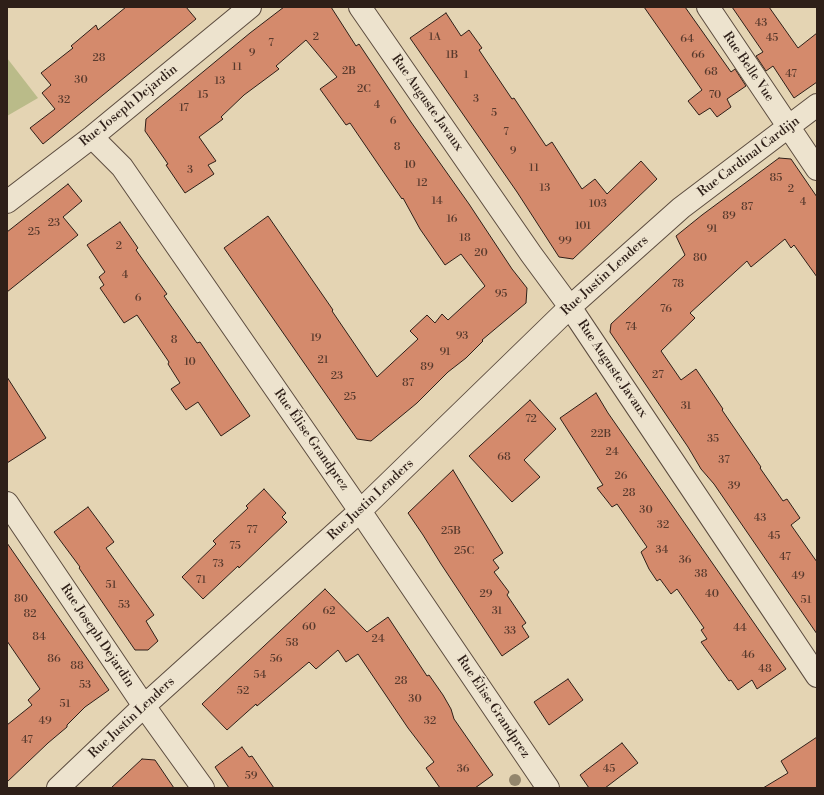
<!DOCTYPE html>
<html>
<head>
<meta charset="utf-8">
<style>
  body { margin:0 }
  #map { position:relative; width:824px; height:795px; overflow:hidden; background:#e4d4b3; font-family:"Libre Bodoni",serif }
  canvas { display:block }
  .frame { position:absolute; inset:0; border:8px solid #2e1f18; pointer-events:none }
</style>
</head>
<body>
<div id="map">
<canvas width="824" height="795"></canvas>
<div class="frame"></div>
</div>
<script>
const ctx = document.querySelector('canvas').getContext('2d');
ctx.lineJoin = 'round';
function fill(path, color) { ctx.fillStyle = color; ctx.fill(path, 'evenodd'); }
const toPath = rows => new Path2D(rows.map(r => 'M' + r).join(''));
function strokePath(path, color, width, dash) { ctx.strokeStyle = color; ctx.lineWidth = width; ctx.lineCap = dash ? 'butt' : 'round'; ctx.setLineDash(dash || []); ctx.stroke(path); }
function drawText(font, color, halo, rows, align = 'center') {
  ctx.font = font + ' "Libre Bodoni",serif'; ctx.lineWidth = 3.5; ctx.setLineDash([]); ctx.textBaseline = 'middle'; ctx.strokeStyle = halo; ctx.fillStyle = color; for (const [text, x, y, turn = 0] of rows) {
    ctx.save(); ctx.translate(x, y); ctx.rotate((+turn || 0) * Math.PI / 180); ctx.textAlign = isNaN(turn) ? turn : align; if (halo) ctx.strokeText(text, 0, 0); ctx.fillText(text, 0, 0); ctx.restore();
  }
}
fill(toPath([
  [7,58,38,98,7,116]
]), '#babb89');
const building = toPath([
  [126,7,186,7,196,19,43,144,30,128,55,109,42,93,51,85,41,73,73,48,71,46,96,25,98,30,126,7],
  [284,7,331,7,356,46,359,44,411,122,469,204,512,269,527,288,526,303,482,340,483,341,466,358,448,372,417,403,371,441,357,439,224,248,268,216,333,310,332,311,377,377,418,339,410,331,427,315,435,323,442,314,448,320,485,286,461,254,445,265,420,229,403,198,402,199,350,123,346,125,320,89,337,77,306,40,276,66,279,69,244,95,221,117,223,119,199,137,216,161,208,165,214,174,185,193,166,165,168,164,145,131,146,119,250,33,284,7],
  [644,7,685,7,731,72,735,69,746,86,727,99,731,107,717,117,710,108,699,115,688,101,702,90,644,7],
  [732,7,769,7,798,48,817,33,817,82,794,98,773,66,766,71,756,56,763,52,732,7],
  [446,13,461,36,469,30,482,48,479,50,512,99,514,98,546,146,552,142,582,189,595,179,607,194,641,161,657,179,573,259,559,257,517,192,410,38,446,13],
  [779,158,791,159,817,197,817,277,794,245,791,248,785,239,751,267,747,261,690,313,695,318,661,351,681,380,696,369,723,409,722,410,761,467,760,468,783,501,787,499,800,518,791,525,817,562,817,634,714,484,701,469,688,447,610,332,611,324,685,255,676,236,702,215,779,158],
  [68,184,82,201,63,217,78,235,7,292,7,232,68,184],
  [120,222,138,248,136,250,167,294,164,296,197,343,200,342,250,416,221,436,198,402,186,410,171,389,180,383,168,364,169,362,137,315,124,323,100,288,104,285,99,277,105,272,87,245,120,222],
  [7,377,46,438,7,463,7,377],
  [596,393,608,413,786,669,757,689,752,680,738,690,731,680,729,681,701,642,707,639,701,630,704,628,677,589,671,594,660,579,657,581,649,569,641,552,647,547,617,504,612,507,597,488,603,485,560,418,596,393],
  [530,400,556,429,524,460,540,477,512,502,469,456,530,400],
  [453,470,503,553,493,560,499,568,494,572,509,592,507,595,526,623,522,626,529,637,502,656,441,564,423,535,408,513,453,470],
  [264,489,286,513,282,517,287,522,239,568,238,566,203,599,182,577,216,544,213,541,248,508,246,506,264,489],
  [88,507,114,542,106,548,154,615,146,621,158,641,148,650,135,650,79,568,80,567,54,532,88,507],
  [7,543,109,690,85,707,67,725,67,727,48,743,7,782,7,725,32,705,28,700,40,689,7,641,7,543],
  [325,589,367,632,388,617,427,676,429,675,443,695,451,709,454,719,493,775,475,788,440,788,426,768,434,762,408,728,358,654,346,662,338,650,316,669,309,662,257,706,256,704,227,730,202,704,325,589],
  [568,679,583,700,549,725,534,702,568,679],
  [817,737,817,788,763,788,788,773,781,761,817,737],
  [622,743,638,763,605,788,589,788,580,775,622,743],
  [242,747,249,757,252,756,274,788,229,788,215,767,242,747],
  [142,759,155,760,174,788,111,788,142,759]
]);
fill(building, '#d48a6c');
strokePath(building, '#2e1f18', 1);
const minor = toPath([
  [360,7,531,254,570,307,817,676],
  [708,7,817,169],
  [92,137,122,167,360,511,548,788],
  [7,202,92,137,250,7],
  [7,503,144,706,203,788],
  [58,788,144,706,360,511,570,307,681,208,817,105]
]);
strokePath(minor, '#5c4c3f', 24);
strokePath(minor, '#ede3ce', 22);
ctx.fillStyle = '#93866d';
for (const [x, y] of [
  [515,780]
]) { ctx.beginPath(); ctx.arc(x, y, 6, 0, 2 * Math.PI); ctx.fill(); }
drawText('11px', '#583a2d', null, [
  ["43",761,23],
  ["2",316,37],
  ["1A",435,37],
  ["45",772,38],
  ["64",687,39],
  ["7",271,43],
  ["9",252,53],
  ["1B",452,55],
  ["66",698,55],
  ["28",99,58],
  ["11",237,67],
  ["2B",349,71],
  ["68",711,72],
  ["47",791,74],
  ["1",466,75],
  ["30",81,80],
  ["13",220,81],
  ["2C",364,89],
  ["15",203,95],
  ["70",715,95],
  ["3",476,99],
  ["32",64,100],
  ["4",377,105],
  ["17",184,108],
  ["5",494,113],
  ["6",393,121],
  ["7",506,132],
  ["8",397,147],
  ["9",513,151],
  ["10",410,165],
  ["11",534,168],
  ["3",190,170],
  ["85",776,178],
  ["12",422,183],
  ["13",545,188],
  ["2",791,189],
  ["14",437,201],
  ["4",803,202],
  ["103",598,204],
  ["87",747,207],
  ["89",729,216],
  ["16",452,219],
  ["23",54,223],
  ["101",583,226],
  ["91",712,229],
  ["25",34,232],
  ["18",465,238],
  ["99",565,241],
  ["2",119,246],
  ["20",481,253],
  ["80",700,258],
  ["4",125,275],
  ["78",678,284],
  ["95",501,294],
  ["6",138,298],
  ["76",666,309],
  ["74",631,327],
  ["93",462,336],
  ["19",316,338],
  ["8",174,340],
  ["91",445,352],
  ["21",323,360],
  ["10",190,362],
  ["89",427,367],
  ["27",658,375],
  ["23",337,376],
  ["87",408,383],
  ["25",350,397],
  ["31",686,406],
  ["72",531,419],
  ["22B",601,434],
  ["35",713,439],
  ["24",612,452],
  ["68",504,457],
  ["37",724,460],
  ["26",621,476],
  ["39",734,486],
  ["28",629,493],
  ["30",646,510],
  ["43",760,518],
  ["32",663,525],
  ["77",252,530],
  ["25B",451,531],
  ["45",774,536],
  ["75",235,546],
  ["34",662,550],
  ["25C",464,551],
  ["47",785,557],
  ["36",685,560],
  ["73",218,564],
  ["38",701,574],
  ["49",798,576],
  ["71",201,580],
  ["51",111,585],
  ["29",486,594],
  ["40",712,594],
  ["80",21,599],
  ["51",806,600],
  ["53",124,605],
  ["62",329,611],
  ["31",497,611],
  ["82",30,614],
  ["60",309,627],
  ["44",740,628],
  ["33",510,631],
  ["84",39,637],
  ["24",378,639],
  ["58",292,643],
  ["46",748,655],
  ["86",54,659],
  ["56",276,659],
  ["88",77,666],
  ["48",765,669],
  ["54",260,675],
  ["28",401,681],
  ["53",85,685],
  ["52",243,691],
  ["30",415,699],
  ["51",65,704],
  ["49",45,721],
  ["32",430,721],
  ["47",27,740],
  ["36",463,769],
  ["45",609,769],
  ["59",251,776]
]);
drawText('13px', '#2e1f18', '#ede3ce', [
  ["Rue Belle Vue",748,67,56],
  ["Rue Auguste Javaux",427,103,55],
  ["Rue Joseph Dejardin",129,106,-39],
  ["Rue Cardinal Cardijn",749,157,-37],
  ["Rue Justin Lenders",605,276,-42],
  ["Rue Auguste Javaux",612,369,56],
  ["Rue Élise Grandprez",311,440,55],
  ["Rue Justin Lenders",371,500,-43],
  ["Rue Joseph Dejardin",97,636,56],
  ["Rue Élise Grandprez",493,707,56],
  ["Rue Justin Lenders",132,718,-43]
]);
</script>
</body>
</html>
